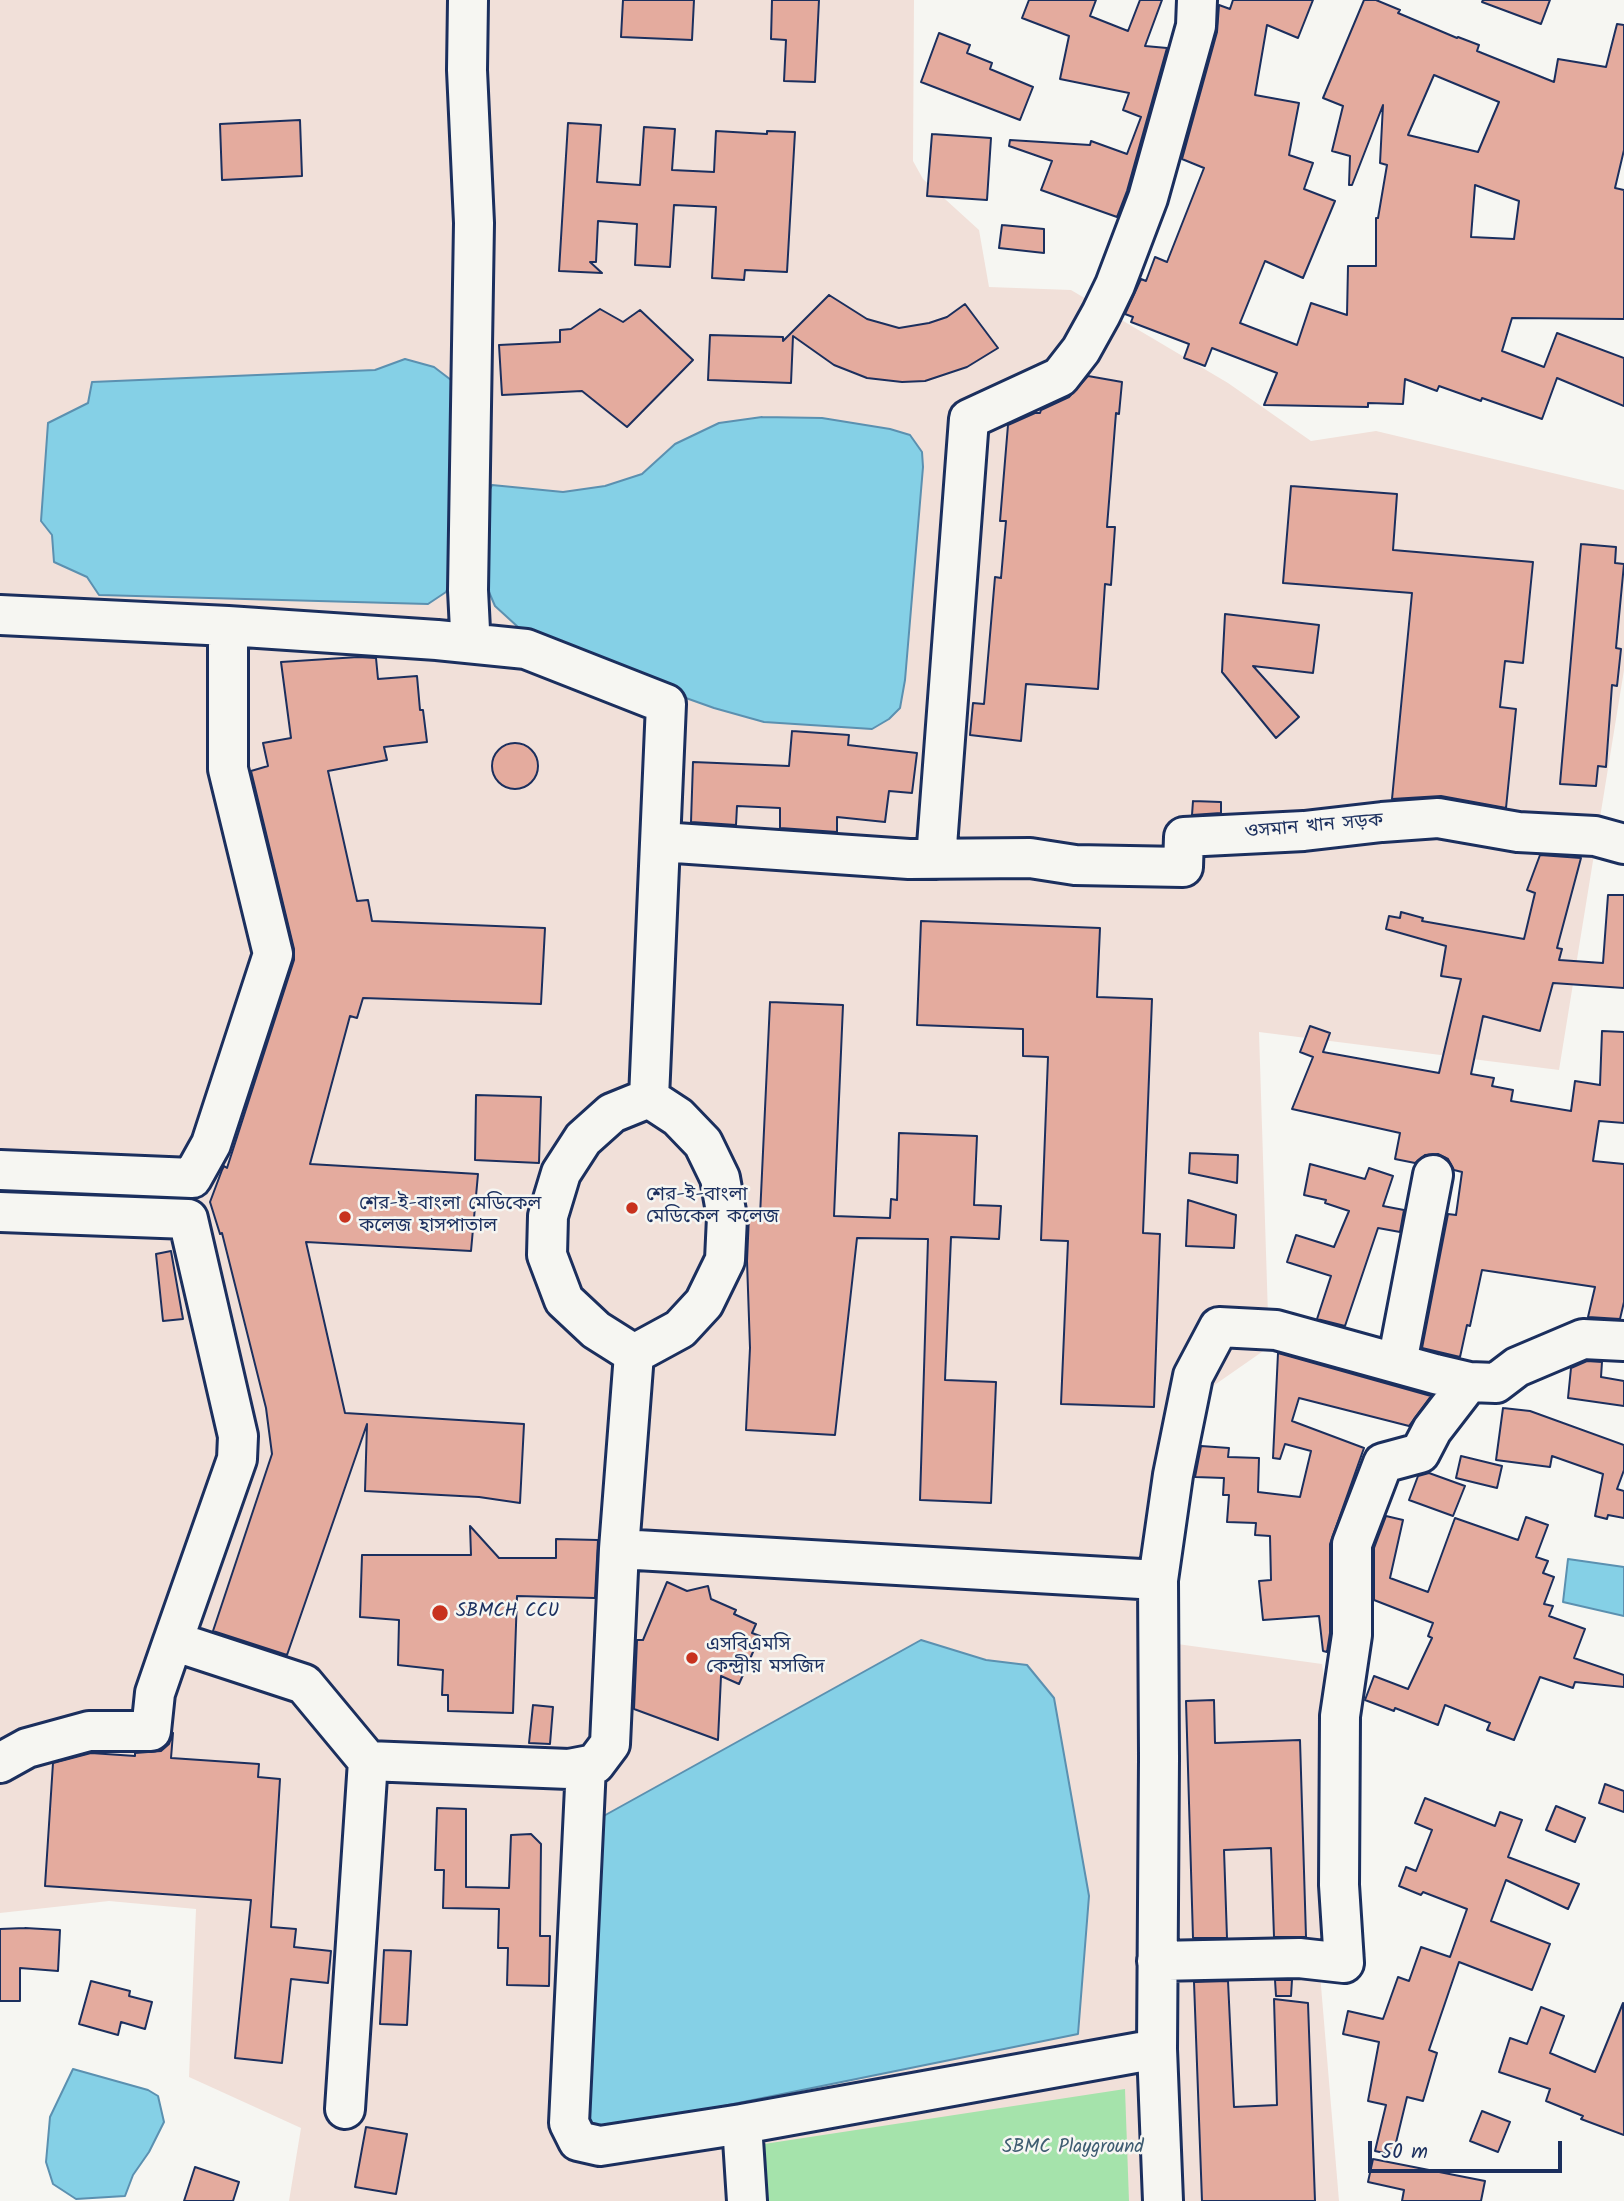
<!DOCTYPE html>
<html>
<head>
<meta charset="utf-8">
<style>
  body { margin:0 }
  #map { position:relative; width:1624px; height:2201px; overflow:hidden; background:#f6f6f2; font-family:Kalam,sans-serif }
  canvas { display:block }
  .scale { position:absolute; left:1368px; top:2141px; width:194px; height:32px; box-sizing:border-box; border:4px solid #1b2f5e; border-top:0; padding-left:9px; font-size:21px; line-height:24px; white-space:nowrap; color:#1b2f5e; -webkit-text-stroke:5px #f6f6f2; paint-order:stroke }
</style>
</head>
<body>
<div id="map">
<canvas width="1624" height="2201"></canvas>
<div class="scale">50 m</div>
</div>
<script>
const ctx = document.querySelector('canvas').getContext('2d');
ctx.lineJoin = 'round';
function fill(path, color) { ctx.fillStyle = color; ctx.fill(path, 'evenodd'); }
const toPath = rows => new Path2D(rows.map(r => 'M' + r).join(''));
function strokePath(path, color, width, dash) { ctx.strokeStyle = color; ctx.lineWidth = width; ctx.lineCap = dash ? 'butt' : 'round'; ctx.setLineDash(dash || []); ctx.stroke(path); }
function drawText(font, color, halo, rows, align = 'center') {
  ctx.font = font + ' Kalam,"Noto Sans Bengali",sans-serif'; ctx.lineWidth = 5; ctx.setLineDash([]); ctx.textBaseline = 'middle'; ctx.strokeStyle = halo; ctx.fillStyle = color; for (const [text, x, y, turn = 0] of rows) {
    ctx.save(); ctx.translate(x, y); ctx.rotate((+turn || 0) * Math.PI / 180); ctx.textAlign = isNaN(turn) ? turn : align; if (halo) ctx.strokeText(text, 0, 0); ctx.fillText(text, 0, 0); ctx.restore();
  }
}
fill(toPath([
  [0,0,914,0,913,161,923,179,979,230,989,287,1071,290,1228,383,1311,441,1376,431,1624,490,1624,670,1559,1070,1259,1032,1269,1347,1203,1393,1180,1493,1170,1643,1322,1664,1366,1955,1318,1950,1339,2201,289,2201,301,2128,189,2077,196,1909,109,1901,0,1913]
]), '#f1e0d9');
fill(toPath([
  [1125,2089,1129,2201,768,2201,764,2144]
]), '#a5e3ab');
const water = toPath([
  [405,359,434,367,455,383,458,567,446,592,428,604,99,595,87,577,54,562,52,535,41,521,48,423,88,403,92,382,375,370,405,359],
  [762,417,822,418,890,429,910,435,922,452,923,467,905,680,900,708,889,719,872,729,764,722,714,708,641,682,518,627,495,606,486,585,482,505,492,485,563,492,605,486,642,474,675,444,719,423,762,417],
  [1568,1559,1624,1567,1624,1616,1563,1602,1568,1559],
  [921,1640,986,1660,1027,1665,1054,1698,1089,1896,1078,2034,605,2130,587,2124,600,1818,921,1640],
  [73,2069,148,2090,158,2096,164,2122,149,2152,133,2175,125,2196,76,2199,53,2184,46,2162,50,2117,73,2069]
]);
fill(water, '#85d0e6');
strokePath(water, '#5b90b0', 2);
const building = toPath([
  [623,0,694,0,692,40,621,37,623,0],
  [772,0,819,0,815,82,784,81,786,40,771,39,772,0],
  [1029,0,1096,0,1090,16,1128,31,1140,0,1162,0,1145,46,1167,48,1127,191,1117,217,1041,190,1052,161,1009,146,1010,140,1090,145,1091,141,1127,154,1141,117,1123,110,1129,93,1060,79,1069,36,1022,18,1029,0],
  [1233,0,1313,0,1298,38,1267,25,1255,95,1299,103,1289,155,1313,163,1304,189,1335,201,1303,278,1265,261,1240,323,1297,345,1311,303,1347,315,1348,266,1376,266,1376,218,1378,218,1387,165,1380,163,1383,105,1352,185,1349,185,1350,156,1332,151,1343,106,1323,98,1364,0,1376,0,1400,10,1398,13,1457,38,1458,37,1479,45,1477,51,1554,82,1558,59,1606,67,1617,24,1624,25,1624,150,1615,188,1624,190,1624,319,1512,318,1502,351,1544,367,1557,333,1624,358,1624,406,1557,378,1542,419,1482,398,1481,401,1439,386,1437,391,1405,379,1403,404,1368,403,1368,407,1264,405,1277,373,1212,348,1205,366,1184,358,1189,344,1131,322,1133,317,1125,314,1141,279,1146,281,1155,257,1167,262,1204,168,1182,159,1217,32,1219,5,1230,9,1233,0],
  [1434,75,1499,102,1478,152,1408,135,1434,75],
  [1475,185,1519,201,1514,239,1471,237,1475,185],
  [1483,0,1550,0,1541,24,1482,2,1483,0],
  [939,33,970,45,967,53,992,63,990,69,1033,87,1020,120,921,82,939,33],
  [300,120,302,176,222,180,220,124,300,120],
  [568,123,601,125,597,182,640,185,644,127,675,129,672,170,714,172,716,131,767,134,767,131,795,132,787,272,745,270,744,280,712,278,716,207,674,205,670,267,635,265,637,224,598,221,596,262,590,262,602,273,559,271,568,123],
  [932,134,991,138,987,200,927,196,932,134],
  [1002,225,1044,229,1044,253,999,248,1002,225],
  [829,295,867,319,899,328,929,323,947,317,965,304,998,348,967,367,925,381,902,382,867,378,834,365,793,336,791,383,708,380,710,335,783,337,783,341,829,295],
  [600,309,623,322,640,310,693,360,627,427,582,391,502,395,499,345,560,342,560,330,571,329,600,309],
  [1088,376,1122,382,1119,414,1116,413,1107,527,1115,527,1111,585,1105,584,1098,689,1026,684,1021,741,970,735,973,703,984,704,995,577,1001,578,1006,521,1000,521,1008,425,1035,413,1040,413,1041,410,1069,397,1088,376],
  [1291,486,1397,494,1393,550,1533,562,1523,663,1505,661,1500,707,1516,709,1506,808,1441,796,1392,799,1412,593,1283,583,1291,486],
  [1581,544,1616,547,1615,563,1624,564,1616,648,1621,649,1617,686,1612,685,1606,767,1598,766,1596,786,1560,784,1581,544],
  [1225,614,1319,625,1313,673,1253,666,1299,717,1276,738,1222,672,1225,614],
  [358,657,376,658,378,679,417,676,420,710,423,710,427,742,384,747,387,760,328,771,357,901,368,900,372,921,545,928,541,1004,363,998,357,1018,350,1016,310,1164,478,1174,471,1251,306,1242,345,1413,524,1424,520,1503,479,1497,365,1491,367,1424,287,1655,213,1631,272,1454,266,1408,222,1233,220,1234,210,1202,222,1170,224,1166,227,1168,294,960,294,949,251,771,268,766,263,743,291,738,281,662,358,657],
  [792,731,849,735,848,745,917,753,912,793,889,791,885,822,837,817,837,832,780,828,780,808,737,806,736,825,691,822,693,762,789,766,792,731],
  '492 766a23 23 0 1 1 46 0a23 23 0 1 1-46 0Z',
  [1193,801,1221,802,1221,813,1192,815,1193,801],
  [1540,855,1581,858,1557,948,1562,949,1559,960,1603,963,1608,895,1624,895,1624,988,1553,983,1540,1031,1483,1016,1471,1074,1494,1078,1492,1086,1513,1090,1511,1101,1571,1111,1575,1081,1600,1085,1602,1031,1624,1032,1624,1123,1599,1121,1593,1161,1624,1164,1624,1302,1620,1319,1588,1317,1595,1287,1482,1270,1470,1326,1467,1325,1460,1357,1422,1348,1448,1214,1456,1215,1462,1172,1454,1170,1448,1159,1438,1154,1425,1155,1415,1163,1395,1159,1400,1133,1292,1109,1313,1057,1300,1052,1310,1026,1330,1033,1323,1052,1439,1073,1461,979,1441,976,1446,946,1386,929,1389,916,1400,918,1401,912,1423,918,1422,921,1524,939,1535,893,1527,890,1540,855],
  [921,921,1100,928,1097,997,1152,999,1143,1233,1160,1234,1154,1407,1061,1404,1068,1241,1041,1240,1048,1057,1023,1056,1023,1029,917,1025,921,921],
  [770,1002,843,1005,834,1216,890,1218,891,1199,897,1200,899,1133,977,1136,974,1205,1001,1206,999,1239,951,1237,945,1380,996,1382,991,1503,920,1500,928,1239,857,1238,835,1435,746,1430,750,1348,747,1261,749,1215,760,1216,770,1002],
  [476,1095,541,1097,539,1163,475,1160,476,1095],
  [1190,1153,1238,1155,1237,1183,1189,1173,1190,1153],
  [1310,1164,1365,1179,1369,1168,1393,1176,1383,1206,1404,1210,1400,1232,1378,1228,1345,1326,1317,1319,1331,1276,1287,1262,1296,1235,1334,1247,1349,1211,1325,1203,1326,1200,1304,1195,1310,1164],
  [1188,1200,1236,1215,1234,1248,1186,1246,1188,1200],
  [171,1251,183,1319,163,1321,156,1254,171,1251],
  [1278,1353,1431,1396,1409,1426,1299,1398,1292,1421,1364,1448,1330,1544,1330,1633,1327,1652,1323,1651,1319,1616,1263,1620,1259,1581,1271,1580,1270,1536,1255,1535,1256,1523,1227,1522,1229,1495,1223,1495,1224,1478,1195,1477,1201,1446,1229,1448,1228,1457,1259,1458,1258,1492,1300,1497,1311,1451,1285,1444,1280,1459,1273,1458,1278,1353],
  [1587,1361,1602,1362,1601,1377,1624,1381,1624,1406,1568,1398,1571,1368,1587,1361],
  [1503,1408,1530,1411,1624,1445,1624,1470,1617,1489,1624,1491,1624,1518,1608,1515,1607,1519,1595,1516,1603,1474,1552,1456,1550,1467,1496,1460,1503,1408],
  [1461,1456,1502,1466,1497,1488,1456,1478,1461,1456],
  [1429,1473,1465,1486,1453,1516,1409,1500,1418,1476,1429,1473],
  [1386,1516,1403,1520,1390,1578,1428,1592,1455,1518,1518,1540,1526,1517,1548,1525,1536,1557,1548,1561,1543,1573,1554,1577,1544,1604,1553,1606,1549,1616,1585,1629,1574,1658,1624,1675,1624,1687,1575,1682,1573,1688,1540,1677,1514,1740,1487,1730,1490,1723,1445,1705,1438,1725,1395,1708,1394,1711,1365,1700,1374,1676,1408,1689,1432,1638,1428,1636,1433,1623,1374,1600,1374,1548,1386,1516],
  [470,1526,499,1558,556,1558,556,1539,598,1540,595,1598,517,1596,513,1713,448,1711,448,1695,442,1695,443,1670,398,1665,399,1620,360,1617,362,1555,471,1555,470,1526],
  [667,1582,687,1591,708,1586,711,1599,736,1610,734,1614,756,1624,752,1633,760,1636,739,1684,721,1676,718,1740,634,1709,637,1640,643,1640,667,1582],
  [1214,1700,1215,1743,1300,1740,1306,1937,1274,1937,1271,1848,1224,1850,1227,1938,1193,1938,1186,1701,1214,1700],
  [533,1705,553,1707,550,1744,529,1743,533,1705],
  [173,1733,171,1758,259,1764,258,1777,280,1779,271,1927,296,1929,294,1947,331,1951,328,1983,291,1979,282,2063,235,2058,251,1900,45,1886,53,1763,91,1753,135,1756,135,1753,161,1751,169,1744,173,1733],
  [1605,1784,1624,1791,1624,1812,1599,1803,1605,1784],
  [1425,1798,1495,1826,1500,1812,1522,1820,1508,1857,1579,1884,1568,1909,1506,1880,1491,1921,1550,1944,1532,1990,1459,1962,1429,2050,1437,2053,1423,2101,1407,2097,1393,2155,1375,2151,1386,2105,1368,2101,1379,2042,1343,2034,1348,2011,1383,2019,1398,1977,1409,1981,1421,1947,1450,1957,1467,1909,1423,1892,1421,1895,1399,1886,1406,1867,1416,1871,1432,1830,1415,1823,1425,1798],
  [1556,1806,1585,1818,1575,1842,1546,1830,1556,1806],
  [437,1808,466,1809,466,1887,509,1888,511,1835,531,1834,541,1844,540,1936,550,1936,549,1986,507,1985,508,1948,498,1948,499,1909,443,1908,444,1870,435,1870,437,1808],
  [25,1928,60,1930,58,1971,20,1968,20,2001,0,2001,0,1929,25,1928],
  [384,1950,411,1951,407,2025,380,2024,384,1950],
  [1275,1980,1292,1980,1291,1996,1276,1996,1275,1980],
  [91,1981,130,1991,129,1996,152,2002,145,2029,121,2022,118,2035,79,2024,91,1981],
  [1228,1981,1234,2107,1277,2105,1274,1999,1308,2003,1315,2201,1202,2201,1194,1982,1228,1981],
  [1623,2003,1624,2135,1581,2119,1583,2116,1546,2101,1550,2089,1499,2072,1510,2038,1527,2044,1541,2007,1564,2016,1550,2053,1595,2072,1623,2003],
  [1482,2111,1510,2122,1498,2152,1470,2141,1482,2111],
  [366,2127,407,2134,396,2194,355,2187,366,2127],
  [1373,2159,1485,2181,1481,2201,1402,2201,1404,2190,1368,2182,1373,2159],
  [195,2167,239,2182,233,2201,184,2201,195,2167]
]);
fill(building, '#e4ab9e');
strokePath(building, '#1b2f5e', 2);
const minor = toPath([
  [468,0,467,70,474,223,468,590,470,630],
  [0,615,228,626,437,640,526,649,666,704,649,1098],
  [661,842,909,859,1030,858,1075,865,1183,867,1184,837,1304,831,1382,822,1438,818,1518,832,1595,836,1624,844],
  [936,859,969,419,1060,377,1081,350,1101,314,1115,285,1148,198,1196,26,1197,0],
  [649,1098,678,1117,703,1143,720,1178,727,1217,725,1260,704,1303,680,1329,634,1354,596,1330,564,1300,547,1255,548,1216,561,1173,583,1139,612,1113,649,1098],
  [0,1170,192,1178,211,1144,273,954,228,769,228,626],
  [0,1212,188,1219,238,1436,237,1459,173,1641,304,1684,368,1761,569,1769,595,1764,610,1744,619,1549,634,1354],
  [1397,1363,1433,1175],
  [619,1549,1158,1580],
  [0,1763,27,1748,89,1731,151,1731,155,1693,173,1641],
  [586,1766,569,2123,578,2141,600,2146,742,2124],
  [1157,1961,1299,1958,1344,1963,1339,1885,1340,1716,1352,1635,1352,1544,1383,1463,1420,1453,1432,1430,1469,1382],
  [345,2109,368,1761],
  [747,2201,742,2124,1157,2049],
  [1163,2201,1157,2049,1159,1758,1158,1580,1173,1475,1193,1376,1219,1327,1276,1330,1435,1374,1469,1382,1496,1383,1517,1367,1583,1339,1624,1341]
]);
strokePath(minor, '#1b2f5e', 44);
strokePath(minor, '#f6f6f2', 38);
for (const [x, y, r, color] of [
  [632,1208,7,"#c8321e"],
  [345,1217,7,"#c8321e"],
  [440,1613,9,"#c8321e"],
  [692,1658,7,"#c8321e"]
]) { const dot = new Path2D(); dot.arc(x, y, r, 0, 2 * Math.PI); ctx.fillStyle = color; ctx.fill(dot); strokePath(dot, '#f6f6f2', 2.5); }
drawText('19px', '#1b2f5e', '#f6f6f2', [
  ["ওসমান খান সড়ক",1314,828,-5]
]);
drawText('19px', '#1b2f5e', '#f6f6f2', [
  ["শের-ই-বাংলা",646,1197],
  ["মেডিকেল কলেজ",646,1219],
  ["শের-ই-বাংলা মেডিকেল",359,1206],
  ["কলেজ হাসপাতাল",359,1228],
  ["SBMCH CCU",456,1613],
  ["এসবিএমসি",706,1647],
  ["কেন্দ্রীয় মসজিদ",706,1669]
], 'left');
drawText('19px', '#3e5c71', '#f6f6f2', [
  ["SBMC Playground",1073,2149]
]);
</script>
</body>
</html>
